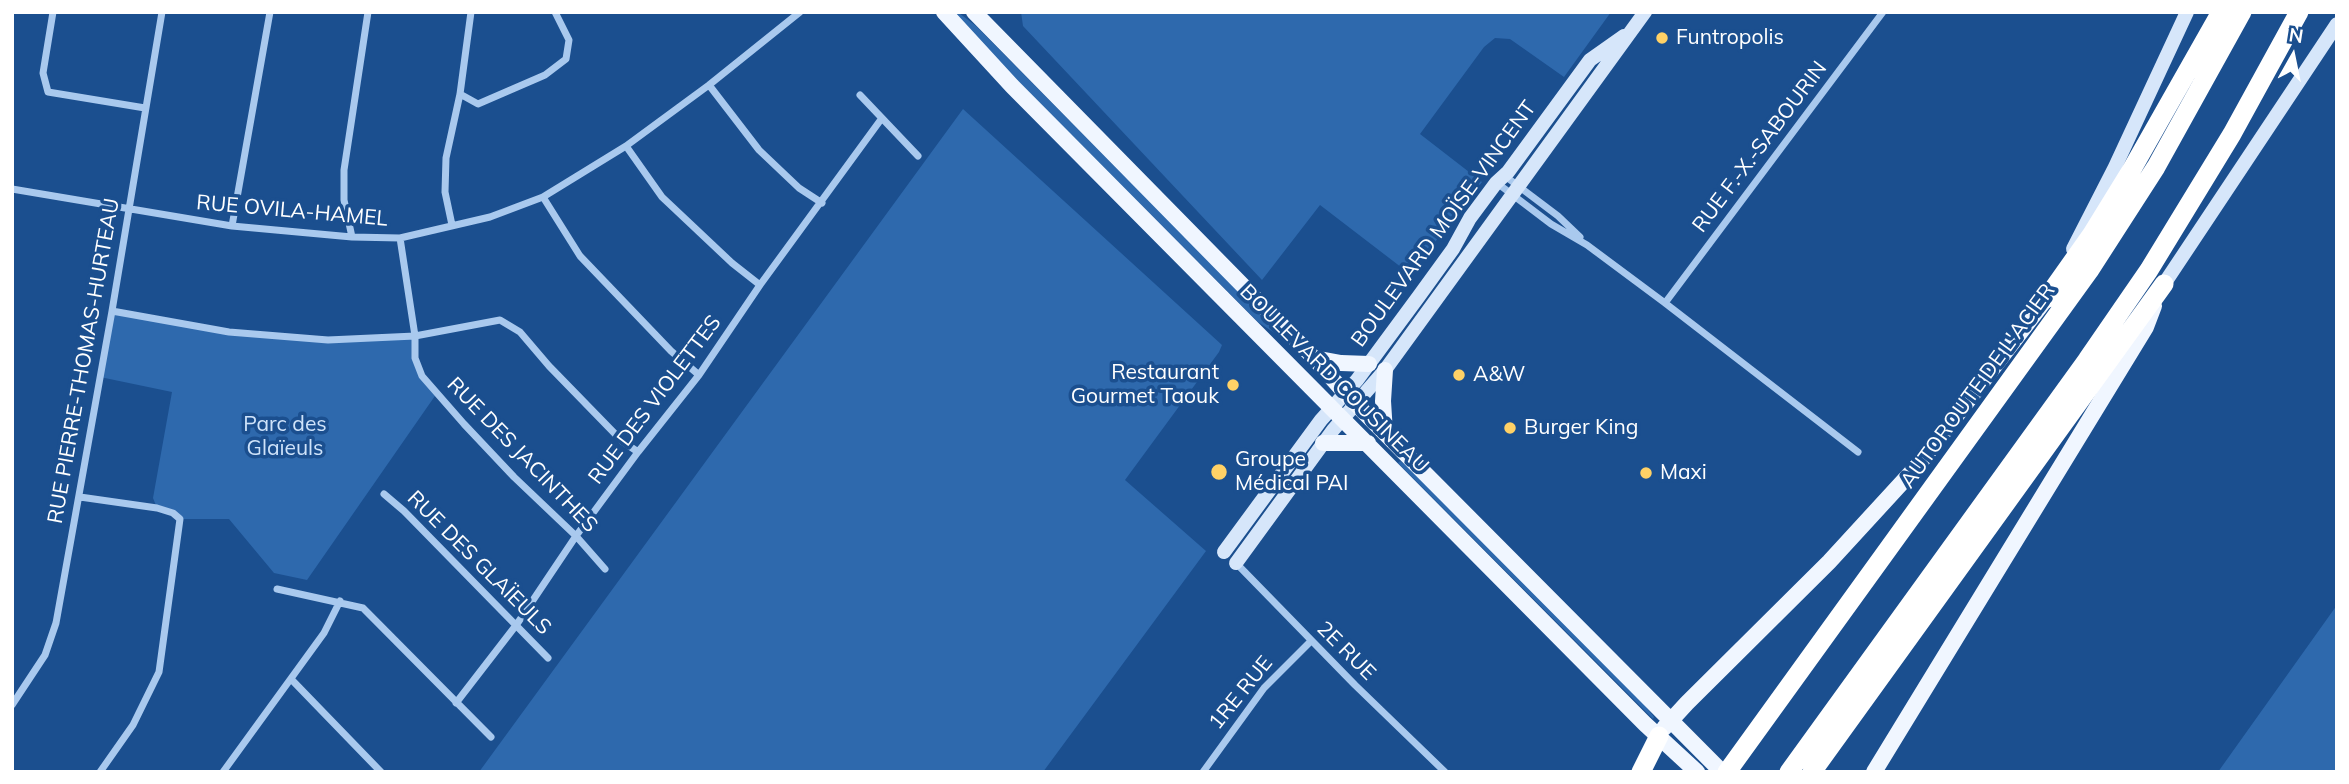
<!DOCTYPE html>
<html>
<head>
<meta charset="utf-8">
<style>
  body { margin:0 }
  #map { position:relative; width:2349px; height:784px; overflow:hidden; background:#1b4f8f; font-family:Mulish,sans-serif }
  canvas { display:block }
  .frame { position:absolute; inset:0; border:14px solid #fff; pointer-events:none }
  .north { position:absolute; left:2258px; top:21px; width:70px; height:70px; -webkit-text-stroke:5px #1b4f8f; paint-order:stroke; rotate:9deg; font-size:19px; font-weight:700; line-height:28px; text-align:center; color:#fff }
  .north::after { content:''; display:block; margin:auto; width:24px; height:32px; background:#fff; clip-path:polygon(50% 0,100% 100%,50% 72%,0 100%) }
</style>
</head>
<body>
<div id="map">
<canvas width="2349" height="784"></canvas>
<div class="frame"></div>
<div class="north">N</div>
</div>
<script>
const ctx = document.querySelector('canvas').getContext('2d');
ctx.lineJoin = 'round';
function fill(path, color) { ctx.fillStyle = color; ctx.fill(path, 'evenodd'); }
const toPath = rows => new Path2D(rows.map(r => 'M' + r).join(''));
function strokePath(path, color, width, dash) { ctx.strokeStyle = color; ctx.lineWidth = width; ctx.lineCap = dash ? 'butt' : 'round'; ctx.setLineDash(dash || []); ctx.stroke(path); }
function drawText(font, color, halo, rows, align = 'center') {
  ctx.font = font + ' Mulish,sans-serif'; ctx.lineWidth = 7; ctx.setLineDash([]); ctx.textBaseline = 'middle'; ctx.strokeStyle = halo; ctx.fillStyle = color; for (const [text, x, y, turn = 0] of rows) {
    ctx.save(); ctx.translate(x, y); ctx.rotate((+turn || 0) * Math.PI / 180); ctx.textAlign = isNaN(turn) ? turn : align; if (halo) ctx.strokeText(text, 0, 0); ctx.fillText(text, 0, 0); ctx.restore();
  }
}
fill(toPath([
  [1021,12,1611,12,1564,77,1510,39,1495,38,1484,47,1420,134,1482,182,1410,274,1320,205,1262,280,1023,26],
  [959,13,976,26,1288,342,1258,322,998,61,956,15],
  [963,109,1222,345,1219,352,1125,480,1206,551,1043,772,479,772],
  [112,311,276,337,415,336,415,358,422,375,437,393,307,580,274,573,229,519,180,519,157,508,153,498,172,392,100,377],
  [1400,461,1423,479,1639,698,1654,717,1653,719,1398,463],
  [2337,605,2337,772,2218,772]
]), '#2e69ad');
strokePath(toPath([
  [53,12,43,73,48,92,145,108],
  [709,85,759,150,799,188,822,203],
  [460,94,478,104,545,75,566,59,569,40,555,12],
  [860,95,918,156],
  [626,146,662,197,732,263,760,285],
  [1505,176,1558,216,1580,237],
  [1497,183,1551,224,1587,245,1665,303,1883,12],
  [12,189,232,226,352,237,400,238,490,217,543,197,626,146,709,85,800,12],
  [543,197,580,256,671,351,699,375],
  [452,225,445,192,446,158,460,94,471,12],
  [232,226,270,12],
  [352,237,344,200,344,170,368,12],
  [400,238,415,336,415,358,422,376,464,424,514,477,576,536,605,569],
  [1665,303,1858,452],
  [112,311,229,332,328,340,415,336,500,320,520,332,549,366,622,441,638,452],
  [384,494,404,511,548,658],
  [80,497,157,508,173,513,180,519,159,672,133,725,100,772],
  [1235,562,1355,685,1445,772],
  [277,589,363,608,491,737],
  [291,679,381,772],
  [456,703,517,624,576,536,638,452,699,375,760,285,882,118],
  [12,705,45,655,56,623,112,311,162,12],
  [223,772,324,633,340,601],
  [1203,772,1264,688,1311,641]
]), '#a9c9ee', 7);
strokePath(toPath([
  [2073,249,2115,167,2187,12],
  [2164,284,2337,24],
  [1224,552,1321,420,1357,380,1419,296,1453,249,1470,218,1496,183,1508,172,1590,60,1624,36],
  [1236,563,1333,430,1385,370,1645,12]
]), '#d6e6fa', 14);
strokePath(toPath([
  [944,12,1012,86,1645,724,1697,772],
  [974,12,1314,358,1345,393,1722,772],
  [1314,358,1341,363,1369,364],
  [1385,370,1383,401,1385,433],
  [1323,443,1368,443],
  [1664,728,1687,703,1829,562,1919,464,2046,299],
  [1874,772,2146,327,2154,306]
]), '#f0f6ff', 16);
strokePath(toPath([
  [2046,299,2092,234,2132,169,2221,12],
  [1641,772,1659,736],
  [1727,772,2089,271,2156,167,2242,12],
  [1789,772,2087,360,2149,270,2232,134,2299,12],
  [1812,772,2164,284]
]), '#fff', 19);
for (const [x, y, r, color] of [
  [1662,38,7,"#ffd166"],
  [1459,375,7,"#ffd166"],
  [1233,385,7,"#ffd166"],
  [1510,428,7,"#ffd166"],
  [1219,472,9,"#ffd166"],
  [1646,473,7,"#ffd166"]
]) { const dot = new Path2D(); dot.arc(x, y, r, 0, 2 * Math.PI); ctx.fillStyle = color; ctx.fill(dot); strokePath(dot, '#1b4f8f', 2.5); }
drawText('21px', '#fff', '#1b4f8f', [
  ["Funtropolis",1676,38],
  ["Restaurant",1219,373,"right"],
  ["Gourmet Taouk",1219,397,"right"],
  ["A&W",1473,375],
  ["Burger King",1524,428],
  ["Groupe",1235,460],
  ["Médical PAI",1235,484],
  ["Maxi",1660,473]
], 'left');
drawText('21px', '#fff', '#1b4f8f', [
  ["RUE F.-X.-SABOURIN",1760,147,-53],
  ["RUE OVILA-HAMEL",292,211,5],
  ["BOULEVARD MOÏSE-VINCENT",1444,224,-54],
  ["RUE PIERRE-THOMAS-HURTEAU",84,361,-80],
  ["BOULEVARD COUSINEAU",1334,379,45],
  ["AUTOROUTE DE L'ACIER",1978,386,-54],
  ["RUE DES VIOLETTES",655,400,-53],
  ["RUE DES JACINTHES",522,455,46],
  ["RUE DES GLAÏEULS",479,563,45],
  ["2E RUE",1346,651,45],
  ["1RE RUE",1241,693,-51]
]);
drawText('21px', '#cfe3fa', '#1b4f8f', [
  ["Parc des",285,425],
  ["Glaïeuls",285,449]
]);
</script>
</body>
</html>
